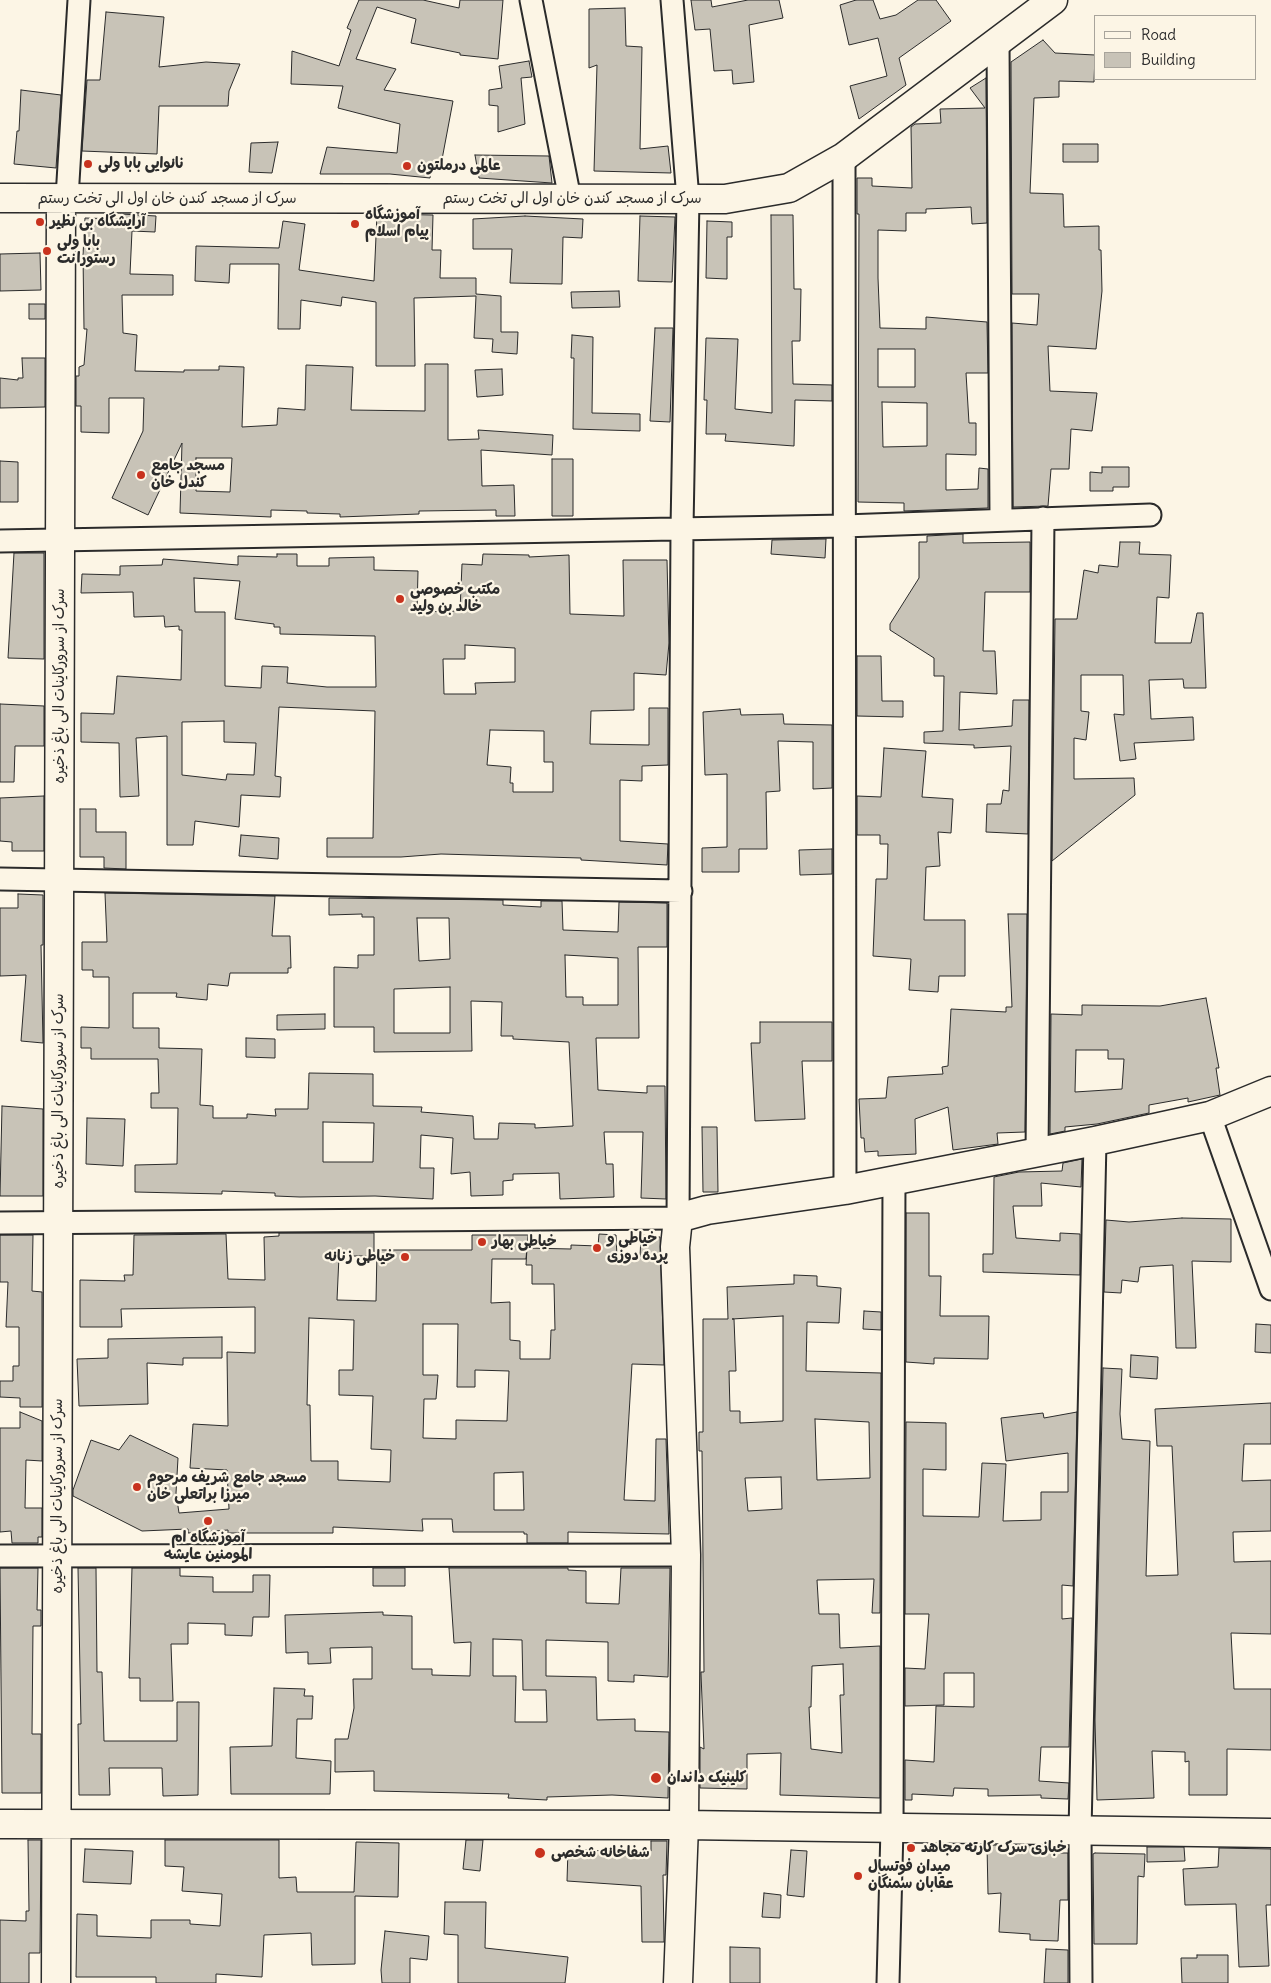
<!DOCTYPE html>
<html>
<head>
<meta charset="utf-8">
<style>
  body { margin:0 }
  #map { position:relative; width:1271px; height:1983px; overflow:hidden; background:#fcf5e5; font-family:Delius,sans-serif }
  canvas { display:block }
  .legend { position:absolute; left:1094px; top:15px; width:162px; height:65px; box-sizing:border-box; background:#fcf5e5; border:1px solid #a8a49b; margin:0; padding:6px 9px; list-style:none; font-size:15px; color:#2b2b2b }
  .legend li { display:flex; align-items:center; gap:10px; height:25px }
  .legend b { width:25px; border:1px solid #a8a49b }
</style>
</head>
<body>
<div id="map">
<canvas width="1271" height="1983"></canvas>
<ul class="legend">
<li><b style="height:6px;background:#fcf5e5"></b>Road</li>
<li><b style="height:14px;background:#c8c3b7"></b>Building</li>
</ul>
</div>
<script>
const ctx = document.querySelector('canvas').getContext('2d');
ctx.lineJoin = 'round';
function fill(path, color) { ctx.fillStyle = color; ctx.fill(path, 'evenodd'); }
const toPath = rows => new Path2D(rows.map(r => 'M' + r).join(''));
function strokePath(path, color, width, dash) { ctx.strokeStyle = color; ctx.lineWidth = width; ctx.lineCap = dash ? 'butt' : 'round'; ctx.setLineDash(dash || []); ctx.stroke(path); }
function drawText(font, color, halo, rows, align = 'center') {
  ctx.font = font + ' Delius,"Playpen Sans Arabic",sans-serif'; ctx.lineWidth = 4.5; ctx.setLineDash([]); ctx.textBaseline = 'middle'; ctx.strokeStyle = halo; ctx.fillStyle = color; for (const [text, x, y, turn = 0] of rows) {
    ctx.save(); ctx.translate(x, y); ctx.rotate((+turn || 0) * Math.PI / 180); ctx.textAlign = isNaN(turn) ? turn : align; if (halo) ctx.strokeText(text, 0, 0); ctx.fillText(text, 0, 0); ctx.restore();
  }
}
const building = toPath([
  [359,0,423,0,459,8,460,0,503,0,498,59,460,55,460,53,411,43,416,19,377,7,356,59,396,69,384,90,453,101,440,170,431,168,430,178,390,174,320,174,327,147,397,153,400,124,338,108,343,86,291,84,292,51,339,66,351,30,347,28,359,0],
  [691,0,711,0,712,7,748,0,779,0,783,18,749,25,754,82,733,84,732,70,714,71,710,29,695,30,691,0],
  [856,0,873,0,880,19,896,15,918,0,936,0,951,21,899,58,906,85,859,119,850,86,887,76,878,38,849,45,840,5,856,0],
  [625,8,626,46,642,47,640,149,668,146,671,173,594,171,597,65,589,68,589,9,625,8],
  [106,12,164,17,159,67,206,62,240,64,229,91,228,106,159,106,157,154,82,151,87,80,100,80,106,12],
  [1043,40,1055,53,1095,55,1094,82,1059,81,1059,97,1034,98,1030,193,1063,194,1064,227,1099,226,1099,250,1101,250,1102,291,1096,349,1048,346,1050,391,1097,393,1092,431,1071,429,1069,469,1051,469,1048,506,1013,507,1012,323,1037,325,1039,294,1012,294,1011,62,1043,40],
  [529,61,532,77,521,78,525,124,498,132,498,106,489,105,489,90,502,88,499,66,529,61],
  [986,78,987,223,972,224,971,207,926,209,926,213,906,213,906,231,878,230,878,278,880,328,926,329,926,317,987,322,988,373,966,373,969,423,976,423,976,455,946,454,946,490,978,489,979,468,988,469,988,508,904,511,904,503,858,502,859,214,857,214,857,178,872,178,872,186,912,188,911,127,915,124,941,123,940,109,985,108,970,88,986,78],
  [878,349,915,349,915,387,878,387,878,349],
  [882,402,927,403,927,446,883,447,882,402],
  [21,90,61,95,56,168,14,164,17,131,19,131,21,90],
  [278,142,272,173,249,172,251,143,278,142],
  [1063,144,1098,144,1098,162,1063,162,1063,144],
  [475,155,549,156,552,183,479,178,475,155],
  [121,214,156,216,155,232,132,231,130,274,173,275,173,295,122,295,123,333,137,335,135,371,184,372,184,370,219,370,219,366,244,367,242,427,277,425,278,408,305,410,306,365,353,367,351,410,425,411,425,364,448,364,448,440,479,439,478,430,553,435,552,455,481,450,482,486,514,485,515,516,496,516,496,510,419,511,419,514,340,517,340,514,307,513,307,511,271,510,271,517,180,513,182,443,148,515,112,498,143,431,144,398,109,398,109,433,81,432,81,406,76,406,76,376,79,376,79,367,84,365,87,329,84,329,83,255,85,218,120,219,121,214],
  [196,458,232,458,230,492,196,491,196,458],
  [377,214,433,215,432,250,441,250,440,278,476,278,476,294,501,296,501,332,518,332,517,354,492,352,493,339,474,338,476,296,414,298,415,366,376,366,376,302,342,297,341,306,301,300,300,329,278,329,279,264,230,264,229,283,195,281,196,246,279,248,283,221,305,224,299,270,374,281,377,214],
  [771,215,793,215,794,289,801,289,800,341,792,341,793,384,832,385,832,401,795,400,794,446,725,441,726,434,706,434,707,400,704,400,706,338,738,339,735,409,772,413,771,215],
  [525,216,583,219,582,238,563,237,562,284,510,283,512,249,473,249,473,219,525,216],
  [640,216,675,217,672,282,638,281,640,216],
  [707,221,732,222,732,237,727,237,727,279,706,278,707,221],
  [40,253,41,290,0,291,0,254,40,253],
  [619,291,620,307,572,308,571,292,619,291],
  [29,304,45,304,45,319,29,319,29,304],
  [655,328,673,328,670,422,650,421,655,328],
  [572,335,593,337,592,413,640,414,640,431,573,429,574,358,571,358,572,335],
  [22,358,45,358,45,407,0,408,0,378,18,380,18,378,23,378,22,358],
  [502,369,503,395,477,397,475,370,502,369],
  [552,459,573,459,573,516,552,516,552,459],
  [0,461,18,462,18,502,0,502,0,461],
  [1102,467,1129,467,1129,487,1113,487,1113,491,1090,491,1090,472,1102,473,1102,467],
  [963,534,963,543,1030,542,1030,592,985,592,983,651,995,651,997,694,960,692,959,730,1012,726,1013,700,1029,700,1028,834,986,832,987,804,1001,804,1003,790,1009,791,1011,746,974,748,974,745,924,743,924,732,943,731,944,676,934,676,934,658,890,630,890,624,919,578,919,542,927,542,927,536,963,534],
  [826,539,825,558,771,554,772,540,826,539],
  [1120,542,1140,542,1139,554,1171,555,1169,598,1157,597,1155,643,1191,643,1197,613,1203,613,1206,688,1184,688,1183,679,1149,680,1151,719,1193,717,1194,740,1134,743,1136,759,1120,761,1114,714,1124,715,1123,675,1081,675,1081,711,1089,712,1086,740,1074,738,1074,779,1134,778,1135,795,1052,861,1055,619,1077,619,1084,570,1098,573,1099,565,1118,567,1120,542],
  [14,553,44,553,44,659,8,658,14,553],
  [277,554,297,554,297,566,329,566,329,558,374,557,374,570,418,571,417,612,460,611,462,564,482,565,483,554,529,555,529,557,569,555,570,614,624,616,623,560,667,560,669,643,666,675,634,673,634,710,591,711,590,744,649,745,649,708,668,708,668,765,642,766,642,781,620,780,620,841,668,844,667,865,581,860,581,858,441,854,401,857,327,857,327,838,373,838,375,711,279,707,275,776,281,777,280,797,241,795,239,827,195,821,193,845,167,845,167,736,136,738,139,796,120,797,119,743,81,742,81,713,114,714,117,676,181,680,182,630,179,630,179,626,165,627,164,616,134,617,133,592,81,593,82,574,120,575,120,566,162,565,163,559,238,565,238,556,277,557,277,554],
  [194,578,240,581,235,619,274,624,274,627,280,627,280,634,375,636,376,687,327,687,287,683,288,667,262,666,261,688,225,686,225,612,195,612,194,578],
  [465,645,515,648,515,682,475,683,476,694,444,694,443,659,465,659,465,645],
  [224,721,224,742,256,743,254,775,227,774,226,780,182,775,182,722,224,721],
  [490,730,544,731,544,762,553,762,553,792,513,792,513,783,510,783,511,767,487,765,490,730],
  [857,656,881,656,882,701,903,701,903,717,857,716,857,656],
  [0,704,44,706,44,746,15,746,14,782,0,782,0,704],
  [740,709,741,715,783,714,784,724,832,725,832,788,813,789,813,742,778,741,780,791,766,792,767,849,739,849,739,872,702,872,702,848,727,847,727,774,705,775,703,712,740,709],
  [884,748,926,751,922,797,953,799,951,833,938,832,940,866,926,867,924,920,965,920,965,976,939,976,938,992,909,990,911,959,873,956,876,879,887,879,888,844,880,844,880,835,857,835,857,796,881,797,884,748],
  [44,796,44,851,12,851,12,842,0,841,0,798,44,796],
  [80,809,96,809,96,832,126,832,126,869,104,868,104,857,80,857,80,809],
  [241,835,279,838,278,859,239,856,241,835],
  [832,849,832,874,800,875,799,850,832,849],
  [105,893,275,896,272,936,290,936,291,968,288,968,288,973,230,973,228,986,208,984,207,1000,176,997,177,993,133,993,133,1028,159,1028,159,1048,202,1049,200,1105,213,1106,213,1118,247,1118,247,1114,276,1116,275,1109,308,1109,309,1073,373,1074,373,1106,422,1107,421,1112,473,1116,474,1139,498,1139,499,1123,535,1124,535,1128,573,1126,569,1042,513,1039,513,1036,501,1036,502,1002,471,1001,472,1051,374,1052,374,1027,334,1027,334,967,358,968,358,955,374,955,374,917,362,917,362,914,329,915,329,898,503,900,503,905,541,907,541,901,562,901,563,930,618,932,619,902,667,903,667,947,638,947,639,1038,596,1038,598,1090,647,1093,647,1086,665,1086,666,1199,641,1198,643,1132,604,1132,606,1164,613,1164,614,1197,560,1199,559,1173,513,1174,513,1180,503,1181,503,1195,471,1196,470,1172,451,1174,453,1138,421,1135,420,1168,434,1168,433,1199,375,1196,300,1197,275,1196,275,1193,222,1191,222,1194,135,1192,135,1165,177,1164,178,1108,151,1108,151,1093,159,1093,158,1059,91,1059,91,1048,81,1048,81,1027,109,1028,109,977,93,977,93,970,82,970,82,942,107,942,105,893],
  [417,918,449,918,450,959,419,961,417,918],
  [565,955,618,958,618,1005,583,1005,583,997,566,997,565,955],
  [450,987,450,1033,394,1033,394,989,450,987],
  [323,1122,374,1123,373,1162,323,1162,323,1122],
  [18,894,43,895,43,945,41,945,43,1043,21,1041,26,975,0,976,0,908,18,908,18,894],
  [1008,914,1027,914,1025,1132,997,1133,998,1144,953,1150,948,1107,915,1119,916,1154,878,1156,878,1151,865,1152,864,1138,861,1138,859,1099,886,1098,888,1077,943,1074,942,1067,948,1066,951,1009,1006,1012,1006,1007,1012,1007,1008,914],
  [1206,998,1219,1068,1216,1068,1220,1095,1188,1102,1188,1098,1149,1105,1149,1113,1097,1124,1065,1127,1065,1131,1050,1134,1051,1014,1082,1015,1082,1005,1160,1006,1206,998],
  [1076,1050,1108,1050,1108,1059,1124,1059,1122,1089,1075,1092,1076,1050],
  [325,1014,325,1029,277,1030,277,1015,325,1014],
  [760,1022,832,1022,832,1061,802,1061,805,1119,755,1121,751,1043,760,1043,760,1022],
  [246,1038,275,1039,275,1058,246,1057,246,1038],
  [2,1106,43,1109,43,1196,0,1196,2,1106],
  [87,1118,125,1119,123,1166,86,1164,87,1118],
  [702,1127,717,1127,718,1192,703,1192,702,1127],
  [1082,1159,1081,1187,1041,1183,1042,1206,1013,1206,1016,1238,1060,1241,1060,1233,1080,1234,1080,1275,983,1272,983,1254,993,1254,994,1177,1019,1172,1062,1171,1063,1163,1082,1159],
  [906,1213,929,1213,929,1276,941,1276,940,1316,989,1316,988,1359,934,1358,934,1364,906,1362,906,1213],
  [1182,1218,1231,1219,1231,1262,1192,1261,1196,1348,1176,1348,1173,1265,1140,1267,1138,1282,1122,1280,1121,1293,1104,1292,1106,1220,1129,1222,1182,1218],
  [279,1233,374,1233,374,1256,339,1256,337,1300,376,1301,377,1250,472,1250,472,1235,528,1235,526,1259,492,1259,491,1303,510,1302,510,1340,520,1341,520,1359,550,1359,551,1330,555,1330,554,1284,532,1284,532,1265,526,1265,527,1248,571,1249,571,1245,598,1246,599,1234,616,1235,617,1257,640,1257,641,1235,660,1237,664,1365,632,1364,624,1500,655,1501,656,1439,666,1439,669,1534,568,1532,568,1543,527,1543,527,1534,524,1534,524,1532,453,1532,452,1519,422,1519,423,1531,333,1527,333,1533,228,1533,228,1530,188,1533,188,1529,142,1531,73,1496,73,1490,91,1440,119,1450,130,1435,178,1458,176,1493,179,1513,229,1509,227,1470,190,1468,193,1424,228,1426,227,1352,255,1353,255,1307,121,1309,122,1327,80,1327,80,1280,125,1281,124,1275,133,1275,134,1235,226,1234,228,1279,265,1280,264,1237,279,1236,279,1233],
  [309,1318,354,1320,353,1370,339,1370,339,1395,373,1396,371,1449,391,1450,390,1482,338,1480,338,1461,311,1461,310,1405,307,1405,309,1318],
  [423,1324,458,1324,457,1387,475,1387,475,1370,509,1371,507,1421,456,1420,456,1439,423,1438,424,1399,436,1399,438,1375,423,1375,423,1324],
  [523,1472,524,1510,494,1510,494,1473,523,1472],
  [0,1235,33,1235,32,1291,42,1292,42,1407,20,1407,20,1398,0,1397,0,1381,13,1381,13,1366,19,1366,19,1327,6,1327,8,1282,0,1282,0,1235],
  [794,1275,817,1276,817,1286,841,1288,839,1323,807,1322,806,1371,881,1373,880,1613,872,1613,874,1579,817,1580,819,1614,839,1614,840,1648,880,1646,880,1798,780,1795,781,1753,747,1754,747,1789,700,1788,700,1747,704,1749,701,1674,701,1672,704,1672,702,1451,699,1451,699,1432,703,1432,703,1319,728,1319,727,1287,794,1284,794,1275],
  [783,1316,783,1421,740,1423,740,1411,730,1411,729,1371,736,1371,734,1319,732,1319,783,1316],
  [815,1419,869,1422,870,1478,817,1480,815,1419],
  [781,1477,782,1509,748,1511,745,1478,781,1477],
  [843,1664,844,1695,840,1695,842,1753,811,1749,809,1707,811,1707,812,1666,843,1664],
  [864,1311,881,1312,881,1330,863,1329,864,1311],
  [1256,1324,1271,1325,1271,1353,1255,1352,1256,1324],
  [222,1337,222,1358,183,1358,183,1365,147,1363,148,1404,79,1406,77,1359,108,1358,108,1339,222,1337],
  [1131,1355,1158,1357,1157,1379,1130,1377,1131,1355],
  [1103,1368,1122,1369,1120,1414,1122,1439,1150,1441,1146,1576,1178,1575,1172,1446,1157,1446,1155,1409,1271,1403,1271,1444,1244,1444,1242,1481,1271,1480,1271,1531,1233,1532,1234,1562,1271,1561,1271,1634,1231,1633,1234,1689,1271,1689,1271,1750,1227,1749,1227,1795,1189,1795,1189,1761,1185,1762,1185,1752,1152,1751,1154,1798,1097,1800,1095,1720,1103,1368],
  [20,1412,42,1421,42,1461,26,1460,25,1508,42,1508,42,1537,38,1537,38,1543,12,1543,11,1531,0,1532,0,1428,20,1428,20,1412],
  [1077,1412,1073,1586,1062,1585,1062,1619,1072,1618,1069,1747,1041,1747,1039,1781,1069,1783,1068,1799,1041,1798,1041,1795,988,1796,988,1789,954,1788,953,1796,912,1794,912,1800,905,1800,905,1760,934,1762,936,1706,974,1707,974,1673,944,1673,944,1705,905,1706,905,1668,925,1669,929,1614,905,1614,906,1422,946,1423,946,1470,923,1469,923,1516,979,1517,982,1463,1006,1464,1003,1521,1041,1520,1041,1492,1068,1492,1068,1453,1006,1461,1001,1418,1043,1413,1044,1418,1077,1412],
  [0,1568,38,1568,37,1610,41,1610,41,1626,33,1626,32,1734,41,1734,41,1793,2,1793,0,1568],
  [78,1568,96,1568,97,1672,102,1672,104,1741,177,1741,177,1702,199,1702,198,1795,163,1796,162,1768,109,1768,110,1795,79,1795,78,1724,81,1724,78,1568],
  [132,1568,180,1568,180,1576,213,1577,213,1592,253,1592,253,1575,270,1575,269,1617,253,1617,252,1636,225,1635,225,1624,188,1623,188,1644,171,1644,173,1701,140,1701,140,1678,129,1678,132,1568],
  [373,1568,405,1568,405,1586,373,1586,373,1568],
  [449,1568,568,1568,568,1570,586,1571,586,1603,619,1604,621,1568,670,1568,668,1677,634,1675,634,1682,608,1681,608,1642,546,1640,546,1676,596,1677,597,1720,635,1719,635,1731,669,1732,668,1798,612,1795,547,1797,547,1800,508,1798,509,1794,374,1791,374,1771,335,1772,335,1739,348,1739,354,1708,353,1679,372,1679,372,1647,330,1648,331,1663,308,1664,308,1652,286,1653,285,1615,383,1612,383,1615,412,1616,412,1669,432,1669,432,1675,470,1676,471,1642,454,1643,449,1568],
  [493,1639,522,1640,523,1690,546,1690,547,1722,515,1722,516,1676,493,1676,493,1639],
  [274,1688,305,1689,304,1696,313,1696,312,1719,297,1719,296,1758,331,1761,330,1794,231,1794,230,1747,272,1746,274,1688],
  [28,1840,41,1840,40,1953,29,1953,29,1983,0,1983,0,1920,26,1921,26,1911,29,1911,28,1840],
  [165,1840,279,1840,279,1878,296,1877,297,1892,354,1892,356,1842,399,1843,398,1897,355,1896,355,1964,312,1965,311,1933,264,1935,262,1977,216,1974,216,1983,156,1983,156,1977,76,1977,77,1914,97,1915,97,1936,151,1938,151,1920,190,1920,190,1924,220,1926,222,1894,182,1891,184,1867,165,1866,165,1840],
  [466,1840,483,1840,480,1871,463,1869,466,1840],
  [651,1841,667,1841,666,1875,663,1875,664,1942,642,1942,641,1886,567,1881,568,1849,644,1853,644,1851,651,1851,651,1841],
  [987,1845,1057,1846,1057,1853,1068,1853,1068,1900,1060,1900,1058,1941,1030,1940,1030,1934,999,1932,1001,1893,988,1894,987,1845],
  [1147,1847,1184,1847,1185,1861,1147,1862,1147,1847],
  [1219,1848,1271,1849,1271,1905,1266,1905,1269,1966,1239,1967,1236,1904,1185,1905,1183,1869,1218,1867,1219,1848],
  [85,1849,133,1851,131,1884,83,1882,85,1849],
  [791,1850,807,1851,804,1897,787,1895,791,1850],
  [1095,1853,1145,1854,1144,1877,1138,1876,1137,1944,1094,1944,1093,1854,1095,1853],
  [764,1893,781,1895,780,1918,762,1917,764,1893],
  [445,1902,486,1902,485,1948,568,1957,565,1983,458,1983,458,1935,444,1934,445,1902],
  [385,1931,429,1936,427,1960,410,1958,410,1983,382,1983,381,1970,385,1931],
  [730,1947,760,1948,760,1983,730,1983,730,1947],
  [1046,1949,1068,1950,1068,1983,1044,1983,1046,1949],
  [1197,1955,1228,1955,1228,1983,1182,1983,1181,1958,1197,1958,1197,1955]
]);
fill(building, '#c8c3b7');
strokePath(building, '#2b2b2b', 1);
const minor = toPath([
  [531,0,570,199],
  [998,42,1001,519],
  [844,157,845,1190],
  [67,198,79,0],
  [0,541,844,526,1150,515],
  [0,879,681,891],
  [1210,1116,1271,1289],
  [1037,1152,1043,518],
  [0,1223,678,1218,682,528,688,199,672,0],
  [0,1556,686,1555],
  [888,1983,892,1828,894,1179],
  [1081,1983,1080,1831,1095,1141]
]);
const tertiary = toPath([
  [0,198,725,199,789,188,844,157,1053,0],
  [0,1824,684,1825,1271,1833],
  [56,1983,61,198],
  [678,1983,684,1825,686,1555,675,1247,678,1218,707,1210,845,1190,1095,1141,1210,1116,1271,1091]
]);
strokePath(minor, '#2b2b2b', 25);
strokePath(tertiary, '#2b2b2b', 31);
strokePath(minor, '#fcf5e5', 21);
strokePath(tertiary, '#fcf5e5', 28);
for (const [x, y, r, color] of [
  [88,164,5,"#c8321e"],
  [407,166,5,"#c8321e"],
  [40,222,5,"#c8321e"],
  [355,224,5,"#c8321e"],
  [47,251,5,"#c8321e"],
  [141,475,5,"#c8321e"],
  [400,599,5,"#c8321e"],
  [482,1242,5,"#c8321e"],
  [597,1248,5,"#c8321e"],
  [405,1257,5,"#c8321e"],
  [137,1487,5,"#c8321e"],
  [208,1521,5,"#c8321e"],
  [656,1778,6,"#c8321e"],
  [911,1848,5,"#c8321e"],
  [540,1853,6,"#c8321e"],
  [858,1876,5,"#c8321e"]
]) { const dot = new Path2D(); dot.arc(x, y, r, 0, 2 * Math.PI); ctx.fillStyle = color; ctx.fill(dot); strokePath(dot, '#fcf5e5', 2); }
drawText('bold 15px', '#2b2b2b', '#fcf5e5', [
  ["نانوایی بابا ولی",98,164],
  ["عالمی درملتون",417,166],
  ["آموزشگاه",365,215],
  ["پیام اسلام",365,232],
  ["آرایشگاه بی نظیر",50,222],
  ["بابا ولی",57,242],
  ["رستورانت",57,259],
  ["مسجد جامع",151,466],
  ["کندل خان",151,483],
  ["مکتب خصوصی",410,590],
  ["خالد بن ولید",410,607],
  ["خیاطی و",607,1239],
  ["پرده دوزی",607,1256],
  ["خیاطی بهار",492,1242],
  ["خیاطی زنانه",395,1257,"right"],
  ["مسجد جامع شریف مرحوم",147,1478],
  ["میرزا براتعلی خان",147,1495],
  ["آموزشگاه ام",208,1538,"center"],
  ["المومنین عایشه",208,1555,"center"],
  ["کلینیک داندان",667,1778],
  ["خبازی سرک کارته مجاهد",921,1848],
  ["شفاخانه شخصی",551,1853],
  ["میدان فوتسال",868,1867],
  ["عقابان سمنگان",868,1884]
], 'left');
drawText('15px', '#2b2b2b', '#fcf5e5', [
  ["سرک از مسجد کندن خان اول الی تخت رستم",167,199],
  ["سرک از مسجد کندن خان اول الی تخت رستم",572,199],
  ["سرک از سرورکاینات الی باغ ذخیره",60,686,-90],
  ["سرک از سرورکاینات الی باغ ذخیره",59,1091,-90],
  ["سرک از سرورکاینات الی باغ ذخیره",58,1496,-90]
]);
</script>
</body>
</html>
